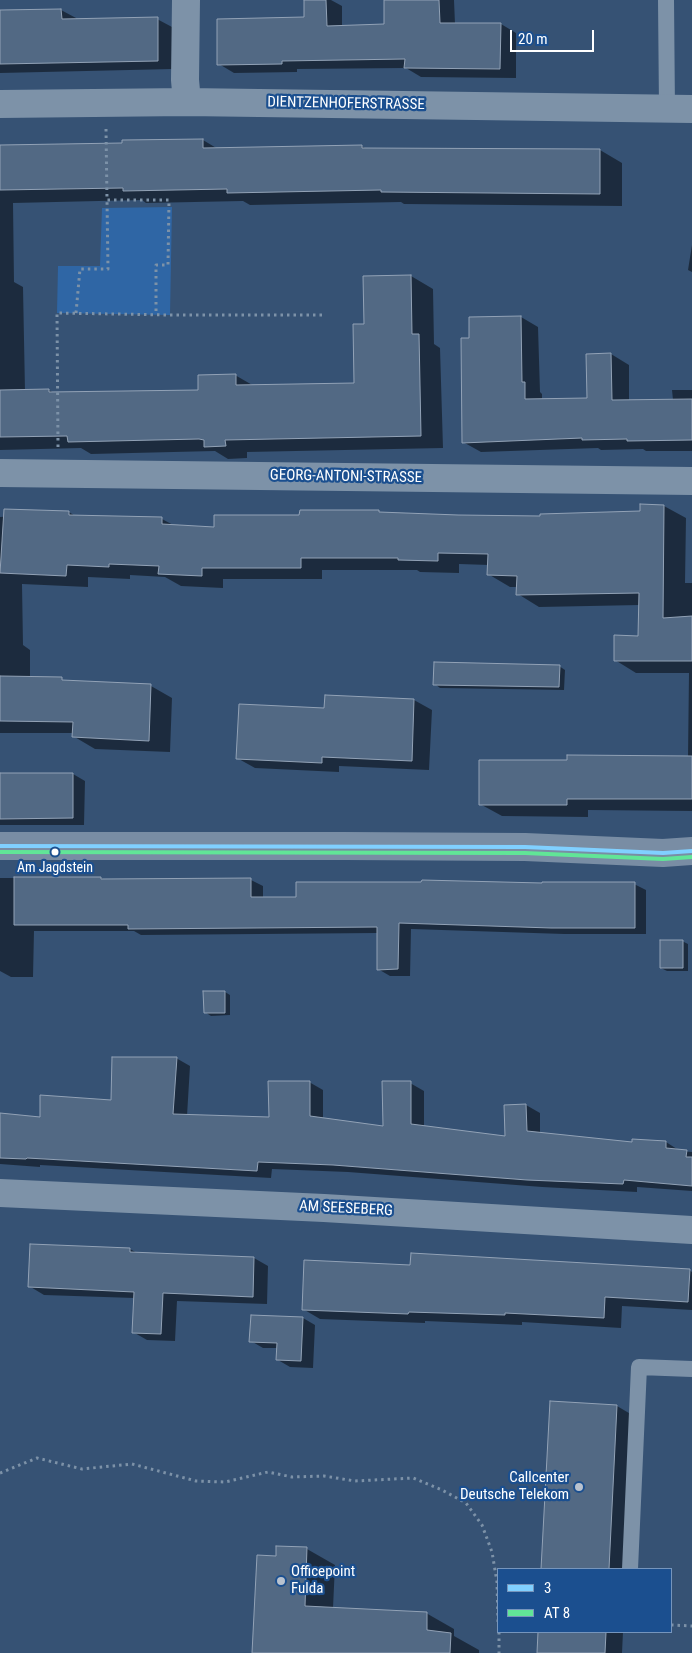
<!DOCTYPE html>
<html>
<head>
<meta charset="utf-8">
<style>
  body { margin:0 }
  #map { position:relative; width:692px; height:1653px; overflow:hidden; background:#365274; font-family:"Roboto Condensed",sans-serif }
  canvas { display:block }
  .legend { position:absolute; left:497px; top:1568px; width:175px; height:65px; box-sizing:border-box; background:#1b4f8f; border:1px solid #7695bc; margin:0; padding:6px 9px; list-style:none; font-size:15px; color:#fff }
  .legend li { display:flex; align-items:center; gap:10px; height:25px }
  .legend b { width:25px; border:1px solid #7695bc }
  .scale { position:absolute; left:510px; top:30px; width:84px; height:22px; box-sizing:border-box; border:2px solid #fff; border-top:0; padding-left:6px; font-size:15px; line-height:18px; white-space:nowrap; color:#fff; -webkit-text-stroke:4px #1b4f8f; paint-order:stroke }
</style>
</head>
<body>
<div id="map">
<canvas width="692" height="1653"></canvas>
<ul class="legend">
<li><b style="height:6px;background:#80d0ff"></b>3</li>
<li><b style="height:6px;background:#61e597"></b>AT 8</li>
</ul>
<div class="scale">20 m</div>
</div>
<script>
const ctx = document.querySelector('canvas').getContext('2d');
ctx.lineJoin = 'round';
function fill(path, color) { ctx.fillStyle = color; ctx.fill(path, 'evenodd'); }
const toPath = rows => new Path2D(rows.map(r => 'M' + r).join(''));
function strokePath(path, color, width, dash) { ctx.strokeStyle = color; ctx.lineWidth = width; ctx.lineCap = dash ? 'butt' : 'round'; ctx.setLineDash(dash || []); ctx.stroke(path); }
function drawText(font, color, halo, rows, align = 'center') {
  ctx.font = font + ' "Roboto Condensed",sans-serif'; ctx.lineWidth = 4.5; ctx.setLineDash([]); ctx.textBaseline = 'middle'; ctx.strokeStyle = halo; ctx.fillStyle = color; for (const [text, x, y, turn = 0] of rows) {
    ctx.save(); ctx.translate(x, y); ctx.rotate((+turn || 0) * Math.PI / 180); ctx.textAlign = isNaN(turn) ? turn : align; if (halo) ctx.strokeText(text, 0, 0); ctx.fillText(text, 0, 0); ctx.restore();
  }
}
fill(toPath([
  [172,207,170,315,57,313,58,266,100,266,102,208]
]), '#2f66a5');
fill(toPath([
  [305,0,331,0,342,6,342,26,385,26,385,0,454,0,455,24,501,24,516,33,516,78,421,77,406,68,297,69,297,72,234,73,219,64,306,18],
  [61,10,76,18,76,20,157,19,172,27,173,69,0,73,0,11],
  [203,140,218,149,361,146,367,149,600,150,622,163,622,206,404,204,401,202,250,205,243,201,146,203,142,200,13,203,14,282,23,287,25,391,49,390,54,393,200,391,235,375,254,386,355,384,365,325,411,276,433,289,434,344,440,348,443,448,247,452,247,458,228,459,215,451,91,454,81,448,0,450,0,146,123,144],
  [692,245,692,272,688,270],
  [521,317,538,327,540,392,542,394,542,400,588,399,588,355,611,354,629,365,629,401,673,400,672,390,692,390,692,451,646,451,643,449,601,450,598,448,481,452,463,442,470,339],
  [642,506,664,506,686,518,685,583,692,583,692,811,588,810,588,817,502,816,480,804,568,762,688,757,689,673,636,673,615,660,639,637,640,605,539,607,518,594,518,587,510,587,488,574,489,565,459,564,459,573,420,572,417,570,322,570,322,579,223,579,223,588,181,586,165,577,130,575,130,579,88,577,88,587,22,584,23,645,30,650,30,678,61,679,67,682,151,686,172,698,170,752,95,749,73,736,73,733,0,733,0,517,69,512,75,516,162,519,175,526,216,528,301,516,379,512,381,513,541,518,641,512],
  [559,666,565,670,564,690,440,688,435,684],
  [326,696,414,700,432,710,429,770,339,766,339,772,255,768,237,758,325,709],
  [73,774,85,781,84,825,0,825,0,775],
  [0,878,101,878,105,880,251,880,263,886,263,899,297,899,543,885,634,884,646,890,646,934,564,934,411,929,410,976,390,976,378,969,378,933,141,935,134,931,34,931,33,977,11,977,0,971],
  [682,941,688,944,688,971,667,971,661,968],
  [225,992,230,995,230,1015,211,1016,205,1012],
  [176,1058,190,1066,187,1116,270,1119,309,1082,323,1090,323,1119,384,1127,410,1083,424,1091,424,1127,507,1137,526,1105,540,1113,540,1134,634,1143,666,1142,680,1151,692,1152,692,1191,637,1187,637,1192,542,1187,348,1172,272,1169,271,1178,40,1165,40,1167,0,1164,0,1115,41,1118,112,1102],
  [130,1249,137,1253,254,1258,268,1266,267,1304,177,1301,175,1341,147,1340,133,1332,134,1298,44,1295,29,1286],
  [412,1266,689,1270,692,1272,692,1310,622,1306,621,1328,522,1322,522,1325,425,1321,425,1323,320,1319,303,1309],
  [303,1318,315,1325,313,1368,290,1367,278,1360,278,1348,263,1348,251,1341],
  [551,1403,617,1406,634,1416,626,1569,542,1569],
  [277,1547,307,1549,335,1565,333,1608,426,1613,454,1629,454,1636,479,1650,479,1653,253,1653,277,1557],
  [539,1632,623,1632,622,1653,538,1653]
]), '#0007');
const building = toPath([
  [304,0,326,0,327,26,384,24,384,0,439,0,440,23,501,23,500,69,404,68,405,59,282,61,282,64,217,65,217,19,304,17,304,0],
  [61,9,62,19,158,17,158,61,0,64,0,10,61,9],
  [203,139,203,148,362,145,362,148,600,149,600,194,381,192,381,190,227,193,227,189,123,191,123,188,0,190,0,145,122,143,122,140,203,139],
  [411,275,412,334,419,334,421,436,225,440,226,446,204,447,204,440,199,439,68,442,67,436,0,437,0,390,49,389,49,392,198,390,198,375,236,374,236,385,354,383,353,324,364,324,363,276,411,275],
  [521,316,522,382,525,382,525,399,587,398,586,354,611,353,612,400,692,399,692,440,627,441,627,439,582,440,582,438,462,443,461,338,469,338,469,317,521,316],
  [640,504,664,505,663,618,692,616,692,661,614,661,614,635,638,636,639,593,516,595,517,576,487,575,488,554,438,553,438,561,398,560,398,558,301,558,301,568,202,568,202,576,158,574,159,566,109,564,109,567,67,565,66,576,0,573,4,509,69,511,69,515,162,517,162,524,214,527,214,515,299,515,300,510,379,510,379,512,458,515,540,516,540,514,640,511,640,504],
  [434,662,560,665,559,687,433,685,434,662],
  [0,676,62,677,62,680,151,684,149,741,72,737,73,722,0,721,0,676],
  [325,695,414,699,412,761,322,757,322,763,236,759,239,704,324,708,325,695],
  [567,755,692,756,692,799,567,799,567,805,479,805,479,760,567,760,567,755],
  [0,773,73,773,73,818,0,819,0,773],
  [14,877,101,877,101,879,251,878,251,897,296,897,296,882,421,882,422,880,542,883,542,882,635,882,635,928,551,928,399,923,398,969,377,970,377,927,128,929,128,925,14,925,14,877],
  [660,940,683,940,683,968,660,968,660,940],
  [203,991,225,991,225,1013,204,1013,203,991],
  [112,1057,177,1057,173,1114,269,1117,268,1081,310,1081,310,1116,383,1126,382,1081,411,1081,411,1124,505,1136,504,1105,526,1104,527,1131,632,1142,632,1139,666,1141,666,1148,687,1150,686,1157,692,1157,692,1186,624,1180,623,1184,527,1180,333,1165,258,1162,257,1171,27,1158,26,1159,0,1158,0,1113,40,1117,40,1095,111,1100,112,1057],
  [30,1244,130,1248,130,1252,254,1257,253,1297,163,1293,161,1334,132,1333,134,1292,28,1287,30,1244],
  [411,1253,690,1269,688,1302,605,1297,604,1318,505,1313,505,1315,409,1312,408,1314,302,1310,304,1260,410,1265,411,1253],
  [251,1315,303,1317,301,1361,276,1360,277,1343,249,1342,251,1315],
  [550,1401,617,1405,609,1569,541,1569,550,1401],
  [276,1546,307,1547,305,1606,427,1612,427,1630,451,1633,450,1653,252,1653,257,1555,276,1556,276,1546],
  [538,1632,606,1632,605,1653,537,1653,538,1632]
]);
fill(building, '#526984');
strokePath(building, '#92a2b6', 1);
strokePath(toPath([
  [106,129,107,200,169,200,168,265,156,265,156,315],
  [76,313,80,269,108,269,107,200],
  [58,447,57,313,170,315,322,315],
  [0,1473,37,1458,82,1469,132,1464,196,1481,225,1482,268,1472,292,1477,324,1476,355,1481,413,1478,442,1490,466,1503,482,1525,492,1552,497,1582,498,1622],
  [671,1625,692,1626],
  [499,1632,499,1653]
]), '#7d92a8', 3, [2.5, 4]);
strokePath(toPath([
  [666,0,667,109],
  [630,1569,639,1367,692,1369]
]), '#7d92a8', 16);
strokePath(toPath([
  [186,0,185,80,187,102],
  [0,104,187,102,692,109],
  [0,473,692,481],
  [0,1193,324,1208,692,1230]
]), '#7d92a8', 28);
strokePath(toPath([
  [0,846,345,846,525,847,663,853,692,851]
]), '#798da4', 28);
strokePath(toPath([
  [0,846,525,847,663,853,692,851]
]), '#80d0ff', 4);
strokePath(toPath([
  [0,852,525,853,663,859,692,857]
]), '#61e597', 4);
for (const [x, y, r, color] of [
  [55,852,4.5,"#fff"],
  [579,1487,5,"#b9c2ce"],
  [281,1581,5,"#b9c2ce"]
]) { const dot = new Path2D(); dot.arc(x, y, r, 0, 2 * Math.PI); ctx.fillStyle = color; ctx.fill(dot); strokePath(dot, '#1b4f8f', 2); }
drawText('14px', '#fff', '#1b4f8f', [
  ["Am Jagdstein",55,868]
]);
drawText('15px', '#fff', '#1b4f8f', [
  ["DIENTZENHOFERSTRASSE",346,104,1],
  ["GEORG-ANTONI-STRASSE",346,477,1],
  ["AM SEESEBERG",346,1209,3]
]);
drawText('15px', '#fff', '#1b4f8f', [
  ["Callcenter",569,1478],
  ["Deutsche Telekom",569,1495],
  ["Officepoint",291,1572,"left"],
  ["Fulda",291,1589,"left"]
], 'right');
</script>
</body>
</html>
